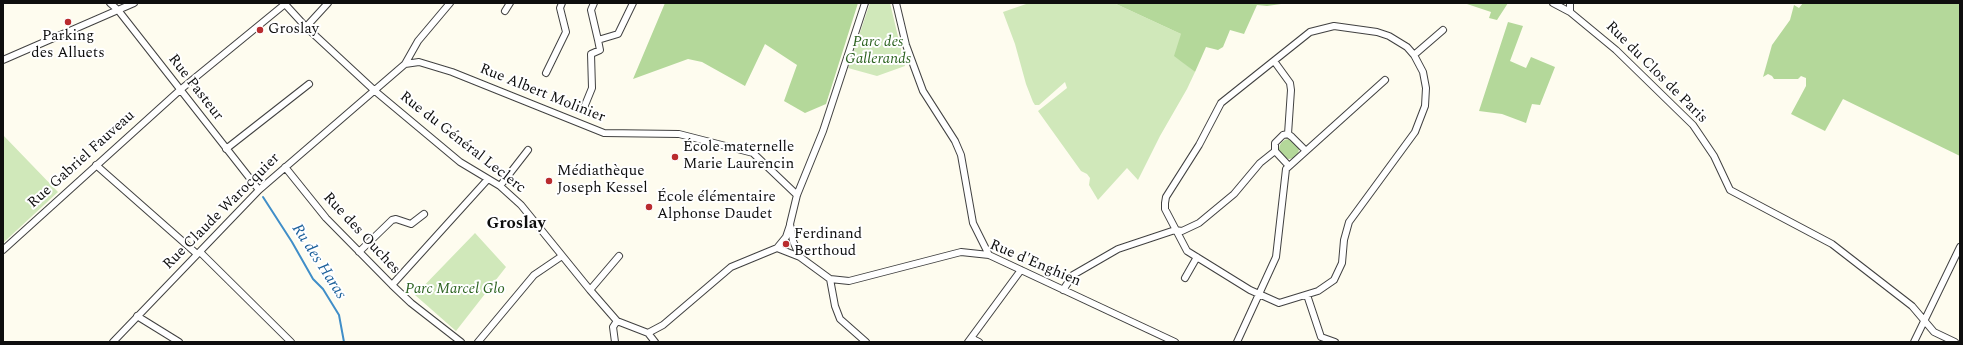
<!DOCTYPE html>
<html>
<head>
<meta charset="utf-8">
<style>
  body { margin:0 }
  #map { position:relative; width:1963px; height:345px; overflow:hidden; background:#fefcef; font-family:Spectral,serif }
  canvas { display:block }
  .frame { position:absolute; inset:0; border:4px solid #0e0e0e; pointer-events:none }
</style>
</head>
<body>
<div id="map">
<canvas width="1963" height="345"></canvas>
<div class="frame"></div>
</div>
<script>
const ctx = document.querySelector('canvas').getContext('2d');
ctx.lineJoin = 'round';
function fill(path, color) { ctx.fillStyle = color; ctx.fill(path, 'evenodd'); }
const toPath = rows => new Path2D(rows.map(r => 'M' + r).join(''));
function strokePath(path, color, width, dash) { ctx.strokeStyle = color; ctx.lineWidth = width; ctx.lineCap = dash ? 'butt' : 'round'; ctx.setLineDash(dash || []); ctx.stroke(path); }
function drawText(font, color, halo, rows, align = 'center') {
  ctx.font = font + ' Spectral,serif'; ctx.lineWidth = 4; ctx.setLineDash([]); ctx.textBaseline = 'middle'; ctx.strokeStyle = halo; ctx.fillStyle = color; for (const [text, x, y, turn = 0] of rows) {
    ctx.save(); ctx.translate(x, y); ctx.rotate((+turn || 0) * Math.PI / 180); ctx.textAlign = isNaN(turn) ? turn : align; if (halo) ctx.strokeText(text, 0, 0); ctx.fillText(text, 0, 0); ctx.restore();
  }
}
fill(toPath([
  [870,3,890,3,905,66,877,76,848,68],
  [1029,3,1114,3,1181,34,1184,63,1195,72,1187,89,1160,136,1138,180,1127,168,1098,200,1089,185,1090,178,1087,174,1081,171,1038,111,1067,88,1065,82,1039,105,1035,105,1033,102,1026,84,1015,44,1003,12],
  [3,135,58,192,3,243],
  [475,233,506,267,456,331,415,295]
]), '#d0e8ba');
fill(toPath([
  [665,3,858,3,826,104,805,113,784,101,797,65,765,44,745,86,702,62,688,59,633,79],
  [1114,3,1288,3,1267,6,1257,5,1244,34,1230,30,1223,47,1218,50,1206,47,1195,72,1174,56,1181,34],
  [1464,3,1508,3,1497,20,1489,18,1491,12],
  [1803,3,1960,3,1960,156,1843,99,1825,131,1791,114,1806,86,1806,78,1801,76,1798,79,1774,79,1772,76,1768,74,1763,77,1772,45,1790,20,1794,5,1799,8],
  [1508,22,1523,26,1510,61,1526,68,1531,57,1555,67,1540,105,1532,104,1526,123,1502,114,1479,111],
  '1279 149a10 10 0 1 1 20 0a10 10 0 1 1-20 0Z'
]), '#b4d89a');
strokePath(toPath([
  [263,197,292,242,313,279,323,289,339,315,344,342]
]), '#408ec8', 2);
const street = toPath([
  [110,3,118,10,259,190],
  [284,3,306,27,375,91,460,162,500,186,521,205,590,290,617,321,648,333,663,325,731,267,777,248,800,257,830,279,835,306,840,319,866,342],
  [594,3,591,10,598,40,618,34,633,3],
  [896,3,906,45,923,91,955,141,961,155,973,223,989,255],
  [1553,3,1570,12],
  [1570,3,1570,12,1616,50,1693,125,1714,156,1730,190,1832,244,1912,306,1934,332,1955,342],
  [505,11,510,3],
  [1334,26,1377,32,1389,36,1407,47,1414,55,1423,72,1426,88,1425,106,1415,132,1349,222,1344,240,1342,263,1334,280,1318,291,1279,303,1250,290,1187,251,1165,209,1165,203,1166,197,1199,145,1221,103,1310,32,1334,26],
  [306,27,328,3],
  [1414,55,1443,30],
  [3,60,134,3],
  [405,64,419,62,452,72,604,133,679,134,753,153,797,195],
  [546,73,566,32,560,8,562,3],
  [583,110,592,88,591,54,600,50,598,40],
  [1288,134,1292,137,1305,150],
  [226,149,309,84],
  [1275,151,1289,166],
  [96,165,197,254],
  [285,167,326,218,392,285,411,303,461,342],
  [500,186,528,150],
  [777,248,786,237,790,225],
  [3,250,180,90,285,4],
  [200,252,291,342],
  [359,252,392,220,396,219,411,224,424,214],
  [800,257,793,241,790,224,797,195,823,131,865,3],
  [1185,278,1197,257],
  [830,279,849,281,961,252,989,255,1175,342],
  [392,285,488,179],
  [590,290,619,256],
  [1063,290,1073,275,1118,249,1175,230,1182,231,1199,223,1234,194,1260,163,1275,151,1275,143,1283,135,1288,134,1291,90,1290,83,1274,61],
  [1307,295,1321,337,1335,342],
  [137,316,179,342],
  [648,333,655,342],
  [971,338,979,342],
  [113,342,259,190,405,64,418,41,450,3],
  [478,342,534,275,562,256],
  [615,342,613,327,617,321],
  [968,342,1021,270],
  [1237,342,1276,257,1286,169,1385,80],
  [1914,342,1960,247]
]);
strokePath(street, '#414141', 8);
strokePath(street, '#fff', 6);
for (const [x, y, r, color] of [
  [68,22,4,"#b92b2e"],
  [260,30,4,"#b92b2e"],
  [675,157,4,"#b92b2e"],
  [549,181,4,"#b92b2e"],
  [649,207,4,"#b92b2e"],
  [786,244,4,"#b92b2e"]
]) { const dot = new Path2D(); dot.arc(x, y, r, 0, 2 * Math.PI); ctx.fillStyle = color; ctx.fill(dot); strokePath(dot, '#fff', 1.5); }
drawText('15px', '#0e0e0e', '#fff', [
  ["Groslay",268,30],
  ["Parking",68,37,"center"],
  ["des Alluets",68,54,"center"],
  ["École maternelle",683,148],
  ["Marie Laurencin",683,165],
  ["Médiathèque",557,172],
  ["Joseph Kessel",557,189],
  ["École élémentaire",657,198],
  ["Alphonse Daudet",657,215],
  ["Ferdinand",794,235],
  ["Berthoud",794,252]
], 'left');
drawText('italic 15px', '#2c6320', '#fff', [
  ["Parc des",878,43],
  ["Gallerands",878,60],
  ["Parc Marcel Glo",455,290]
]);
drawText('15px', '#0e0e0e', '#fff', [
  ["Rue du Clos de Paris",1656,73,45],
  ["Rue Pasteur",195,88,52],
  ["Rue Albert Molinier",542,94,22],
  ["Rue du Général Leclerc",462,143,38],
  ["Rue Gabriel Fauveau",82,160,-42],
  ["Rue Claude Warocquier",222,212,-45],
  ["Rue des Ouches",361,234,47],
  ["Rue d'Enghien",1035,264,23]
]);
drawText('italic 16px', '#1c609b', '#fff', [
  ["Ru des Haras",318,262,57]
]);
drawText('bold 17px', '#0e0e0e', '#fff', [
  ["Groslay",516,225]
]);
</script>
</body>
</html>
